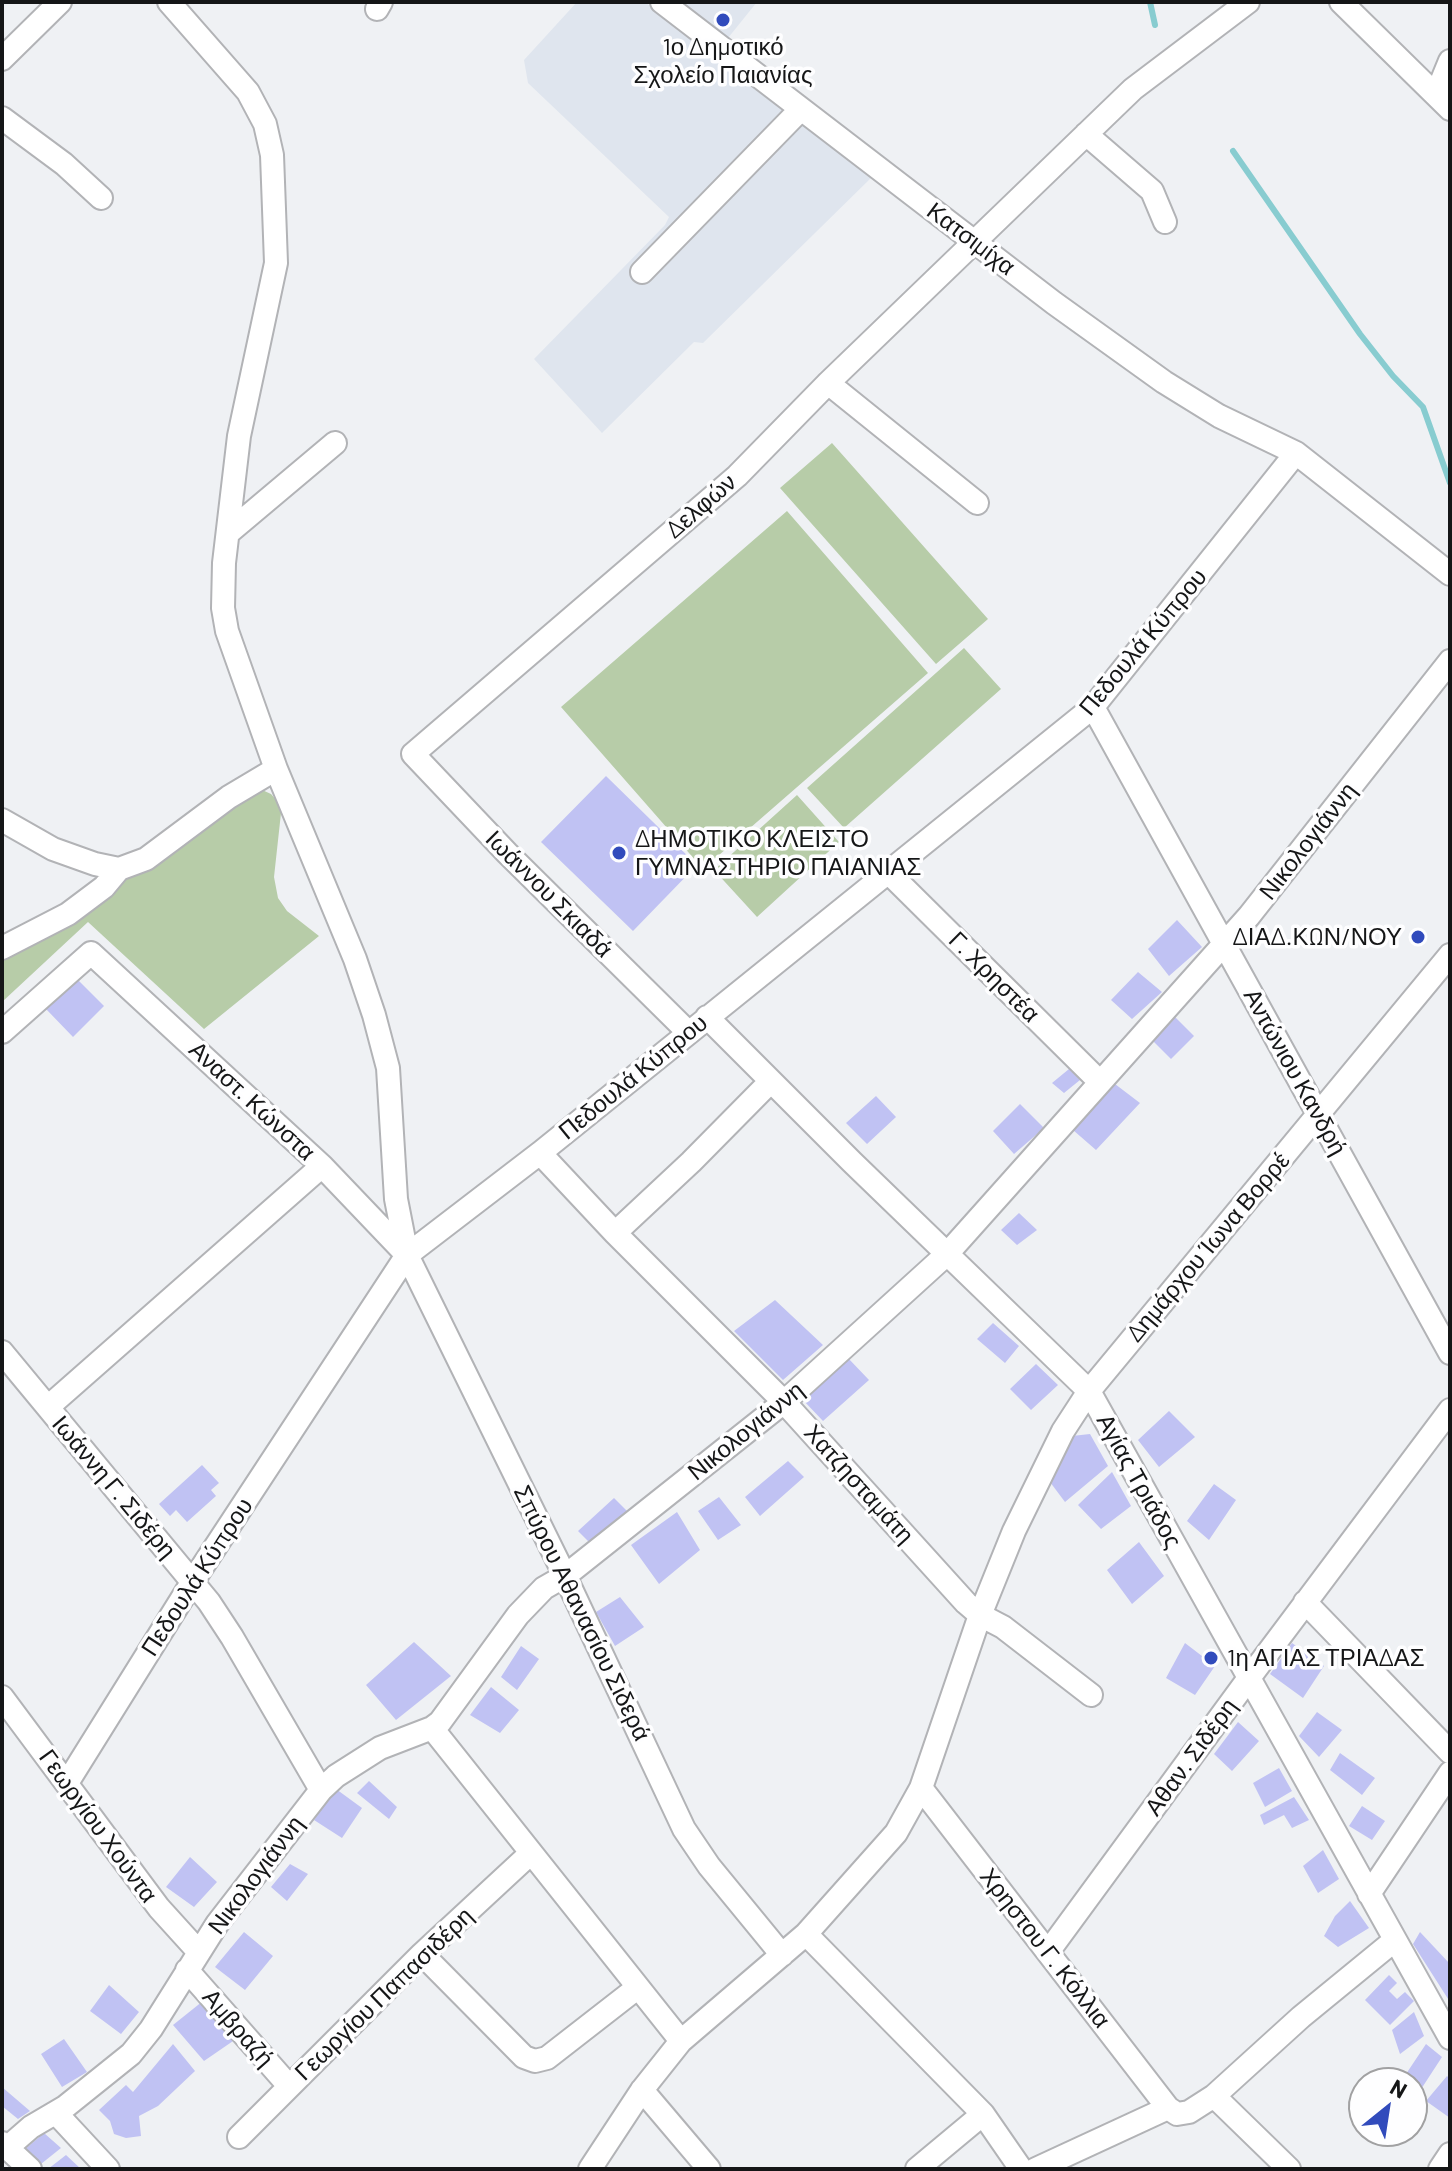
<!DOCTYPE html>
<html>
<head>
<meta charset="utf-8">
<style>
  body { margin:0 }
  #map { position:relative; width:1452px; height:2171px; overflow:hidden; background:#eff1f4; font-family:Barlow,sans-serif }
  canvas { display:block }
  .frame { position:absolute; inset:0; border:4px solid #151617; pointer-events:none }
  .north { position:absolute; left:1348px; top:2067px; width:80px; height:80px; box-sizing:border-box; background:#fefeff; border:2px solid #a1a1a2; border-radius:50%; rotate:30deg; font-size:22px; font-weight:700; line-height:32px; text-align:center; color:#151617 }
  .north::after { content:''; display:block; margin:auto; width:28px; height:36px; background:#314bbc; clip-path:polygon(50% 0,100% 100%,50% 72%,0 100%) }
</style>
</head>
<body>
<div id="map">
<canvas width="1452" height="2171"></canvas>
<div class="frame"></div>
<div class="north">N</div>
</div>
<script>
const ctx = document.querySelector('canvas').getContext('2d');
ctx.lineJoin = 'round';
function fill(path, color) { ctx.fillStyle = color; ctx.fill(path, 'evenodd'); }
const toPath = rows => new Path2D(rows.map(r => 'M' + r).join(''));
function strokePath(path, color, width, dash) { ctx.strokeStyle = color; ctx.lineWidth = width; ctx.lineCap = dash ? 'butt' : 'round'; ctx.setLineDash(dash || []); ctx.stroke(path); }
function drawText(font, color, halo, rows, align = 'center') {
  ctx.font = font + ' Barlow,sans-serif'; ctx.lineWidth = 7; ctx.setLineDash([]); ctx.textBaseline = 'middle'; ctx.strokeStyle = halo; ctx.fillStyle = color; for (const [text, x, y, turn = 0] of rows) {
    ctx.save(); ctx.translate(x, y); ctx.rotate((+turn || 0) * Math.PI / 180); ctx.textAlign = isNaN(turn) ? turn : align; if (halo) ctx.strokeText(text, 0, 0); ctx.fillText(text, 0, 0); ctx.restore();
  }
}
fill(toPath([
  [577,2,645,2,872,177,703,343,694,342,602,433,534,359,665,225,669,217,528,83,524,60],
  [680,2,757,2,728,38]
]), '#dfe5ee');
fill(toPath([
  [832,443,988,619,936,664,780,488],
  [787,511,928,673,703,869,561,707],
  [964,648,1001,689,844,828,807,788],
  [260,789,271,794,278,802,281,813,274,877,278,898,287,911,319,936,204,1029,88,922,2,1002,2,952,142,867],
  [797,795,839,842,757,917,714,870]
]), '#b7cca8');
strokePath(toPath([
  [1150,2,1155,25],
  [1233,151,1360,334,1393,376,1423,407,1450,483]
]), '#88ccd0', 6);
fill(toPath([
  [606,776,697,865,633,931,541,842],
  [1177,920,1202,947,1169,976,1148,949],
  [1138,972,1162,992,1132,1019,1111,1000],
  [77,979,104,1006,73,1037,46,1009],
  [1175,1017,1194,1036,1171,1059,1152,1040],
  [1069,1069,1080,1080,1064,1093,1052,1083],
  [1115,1084,1140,1103,1096,1150,1073,1130],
  [876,1096,896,1117,867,1144,846,1123],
  [1020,1104,1044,1128,1014,1154,993,1131],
  [1019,1213,1037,1230,1017,1245,1001,1230],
  [775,1300,823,1345,783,1380,734,1331],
  [993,1323,1019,1346,1005,1363,977,1339],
  [848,1358,869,1380,823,1421,802,1399],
  [1036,1364,1058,1385,1031,1410,1010,1389],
  [1169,1411,1195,1437,1159,1467,1138,1440],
  [1090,1434,1108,1466,1065,1502,1050,1482,1072,1436],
  [788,1461,804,1477,760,1516,745,1497],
  [202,1465,219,1483,211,1490,216,1496,187,1522,176,1510,170,1516,159,1504],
  [1112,1472,1131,1506,1101,1529,1078,1505],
  [1214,1484,1236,1500,1209,1540,1187,1521],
  [719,1497,741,1525,718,1540,698,1511],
  [614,1498,632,1516,593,1546,578,1531],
  [677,1512,700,1550,659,1584,631,1545],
  [1139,1542,1164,1576,1132,1604,1107,1570],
  [620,1597,644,1627,615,1646,596,1612],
  [414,1642,451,1676,396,1720,366,1685],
  [1185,1643,1215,1666,1195,1695,1166,1678],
  [1292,1643,1324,1666,1303,1698,1270,1674],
  [521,1646,539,1659,517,1690,501,1677],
  [491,1687,519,1710,500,1733,470,1715],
  [1317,1712,1342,1730,1319,1757,1299,1736],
  [1238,1722,1259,1741,1232,1771,1214,1754],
  [1340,1753,1375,1778,1362,1795,1330,1770],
  [1279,1768,1292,1791,1265,1807,1253,1783],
  [369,1781,397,1807,389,1819,357,1793],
  [336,1789,362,1808,342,1838,314,1820],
  [1294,1797,1309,1820,1292,1828,1284,1815,1264,1825,1260,1815],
  [1362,1806,1385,1821,1372,1840,1349,1826],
  [1323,1850,1339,1879,1318,1893,1303,1866],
  [190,1857,217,1882,194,1907,166,1887],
  [290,1864,308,1874,287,1901,271,1887],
  [1350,1901,1369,1928,1338,1947,1324,1936,1335,1916],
  [244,1932,273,1956,245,1990,215,1967],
  [1420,1932,1450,1964,1450,2002,1413,1944],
  [1389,1975,1397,1983,1389,1991,1397,1999,1405,1992,1414,2001,1390,2025,1365,2000],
  [109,1985,139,2012,121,2034,90,2011],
  [203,2001,236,2039,204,2061,173,2025],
  [1414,2012,1424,2036,1400,2054,1392,2030],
  [64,2039,87,2072,62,2087,41,2054],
  [173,2044,195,2071,158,2106,139,2116,141,2136,126,2138,114,2134,110,2121,99,2110,126,2085,133,2092],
  [1426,2044,1442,2057,1412,2103,1412,2083,1400,2083],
  [1447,2076,1450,2079,1450,2118,1426,2101],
  [2,2087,30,2111,18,2119,2,2106],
  [44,2133,61,2148,41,2164,25,2149],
  [66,2155,81,2169,48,2169]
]), '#c0c2f3');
const minor = toPath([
  [169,2,248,92,265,124,272,155,276,263,239,436,224,563,223,608,227,631,276,769,355,959,374,1015,388,1068,396,1199,407,1255,565,1576,684,1829,709,1866,782,1955],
  [662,2,1054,303,1164,382,1219,416,1296,453,1450,574],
  [1341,2,1450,109],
  [377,9,381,2],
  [2,59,60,2],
  [1436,95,1450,61],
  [2,118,64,164,101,198],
  [1086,134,1152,191,1165,222],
  [642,272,801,109],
  [828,383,977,503],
  [228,533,335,443],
  [1093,707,1450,1353],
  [2,820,53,849,95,864,119,869,146,859,229,797,276,769],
  [888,872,1100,1082],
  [2,948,68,914,104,887,119,869],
  [707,1017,852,1162,1089,1391,1450,2038],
  [2,1032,91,953,322,1166,406,1254],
  [688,1032,507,853,413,754,737,476,828,383,1133,89,1248,2],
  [540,1153,615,1233,784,1402,966,1603,980,1615,1003,1627,1091,1695],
  [615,1233,691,1162,771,1081],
  [2,1352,209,1602,232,1637,321,1790],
  [48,1407,322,1166],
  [1305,1602,1450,1752],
  [2,1697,159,1908,198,1951],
  [432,1728,681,2041],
  [67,1783,193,1581,407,1255,540,1153,1093,707,1296,453],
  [921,1788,1168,2108],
  [1369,1894,1450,1773],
  [806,1934,983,2114,1021,2169],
  [1048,1952,1249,1678,1450,1410],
  [422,1954,524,2057,535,2061,547,2058,637,1988],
  [187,1970,289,2086],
  [642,2090,709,2169],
  [1214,2096,1289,2169],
  [56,2113,108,2169],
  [239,2137,422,1954,531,1853],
  [2,2143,30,2169],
  [8,2147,31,2127,65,2107,131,2054,151,2029,217,1924,321,1790,336,1776,380,1748,432,1728,440,1722,518,1615,544,1588,565,1576,784,1402,947,1254,1249,916,1450,661],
  [590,2169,642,2090,681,2041,806,1934,896,1833,921,1788,980,1615,1014,1531,1063,1431,1089,1391,1450,955],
  [917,2169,983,2114],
  [1036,2169,1168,2108,1177,2114,1189,2112,1214,2096,1301,2017,1395,1940],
  [1440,2169,1450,2154]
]);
strokePath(minor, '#b2b3b6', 26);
strokePath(minor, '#fff', 22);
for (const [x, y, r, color] of [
  [723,20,8,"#314bbc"],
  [619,853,8,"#314bbc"],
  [1418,937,8,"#314bbc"],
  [1211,1658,8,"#314bbc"]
]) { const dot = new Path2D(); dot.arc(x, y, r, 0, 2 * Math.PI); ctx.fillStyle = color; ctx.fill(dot); strokePath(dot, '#fefeff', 3); }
drawText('24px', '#151617', '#fefeff', [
  ["1ο Δημοτικό",723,47,"center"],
  ["Σχολείο Παιανίας",723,75,"center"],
  ["ΔΗΜΟΤΙΚΟ ΚΛΕΙΣΤΟ",635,839],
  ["ΓΥΜΝΑΣΤΗΡΙΟ ΠΑΙΑΝΙΑΣ",635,867],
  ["ΔΙΑΔ.ΚΩΝ/ΝΟΥ",1402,937,"right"],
  ["1η ΑΓΙΑΣ ΤΡΙΑΔΑΣ",1227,1658]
], 'left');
drawText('24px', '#151617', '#fefeff', [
  ["Κατσιμίχα",971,239,37],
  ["Δελφών",701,506,-41],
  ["Πεδουλά Κύπρου",1143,642,-50],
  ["Νικολογιάννη",1308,841,-52],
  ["Ιωάννου Σκιαδά",549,894,45],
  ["Γ. Χρηστέα",994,977,45],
  ["Αντώνιου Κανδρή",1295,1072,61],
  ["Πεδουλά Κύπρου",633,1077,-39],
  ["Αναστ. Κώνστα",252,1101,43],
  ["Δημάρχου Ίωνα Βορρέ",1208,1247,-50],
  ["Νικολογιάννη",746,1431,-39],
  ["Αγίας Τριάδος",1139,1481,61],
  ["Χατζησταμάτη",859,1484,48],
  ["Ιωάννη Γ. Σιδέρη",114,1487,50],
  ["Πεδουλά Κύπρου",197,1577,-57],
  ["Σπύρου Αθανασίου Σιδερά",582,1613,64],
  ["Αθαν. Σιδέρη",1191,1757,-54],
  ["Γεωργίου Χούντα",98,1826,54],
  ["Νικολογιάννη",256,1875,-53],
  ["Χρηστου Γ. Κόλλια",1045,1948,52],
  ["Γεωργίου Παπασιδέρη",384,1994,-44],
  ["Αμβραζή",238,2028,49]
]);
</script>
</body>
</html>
